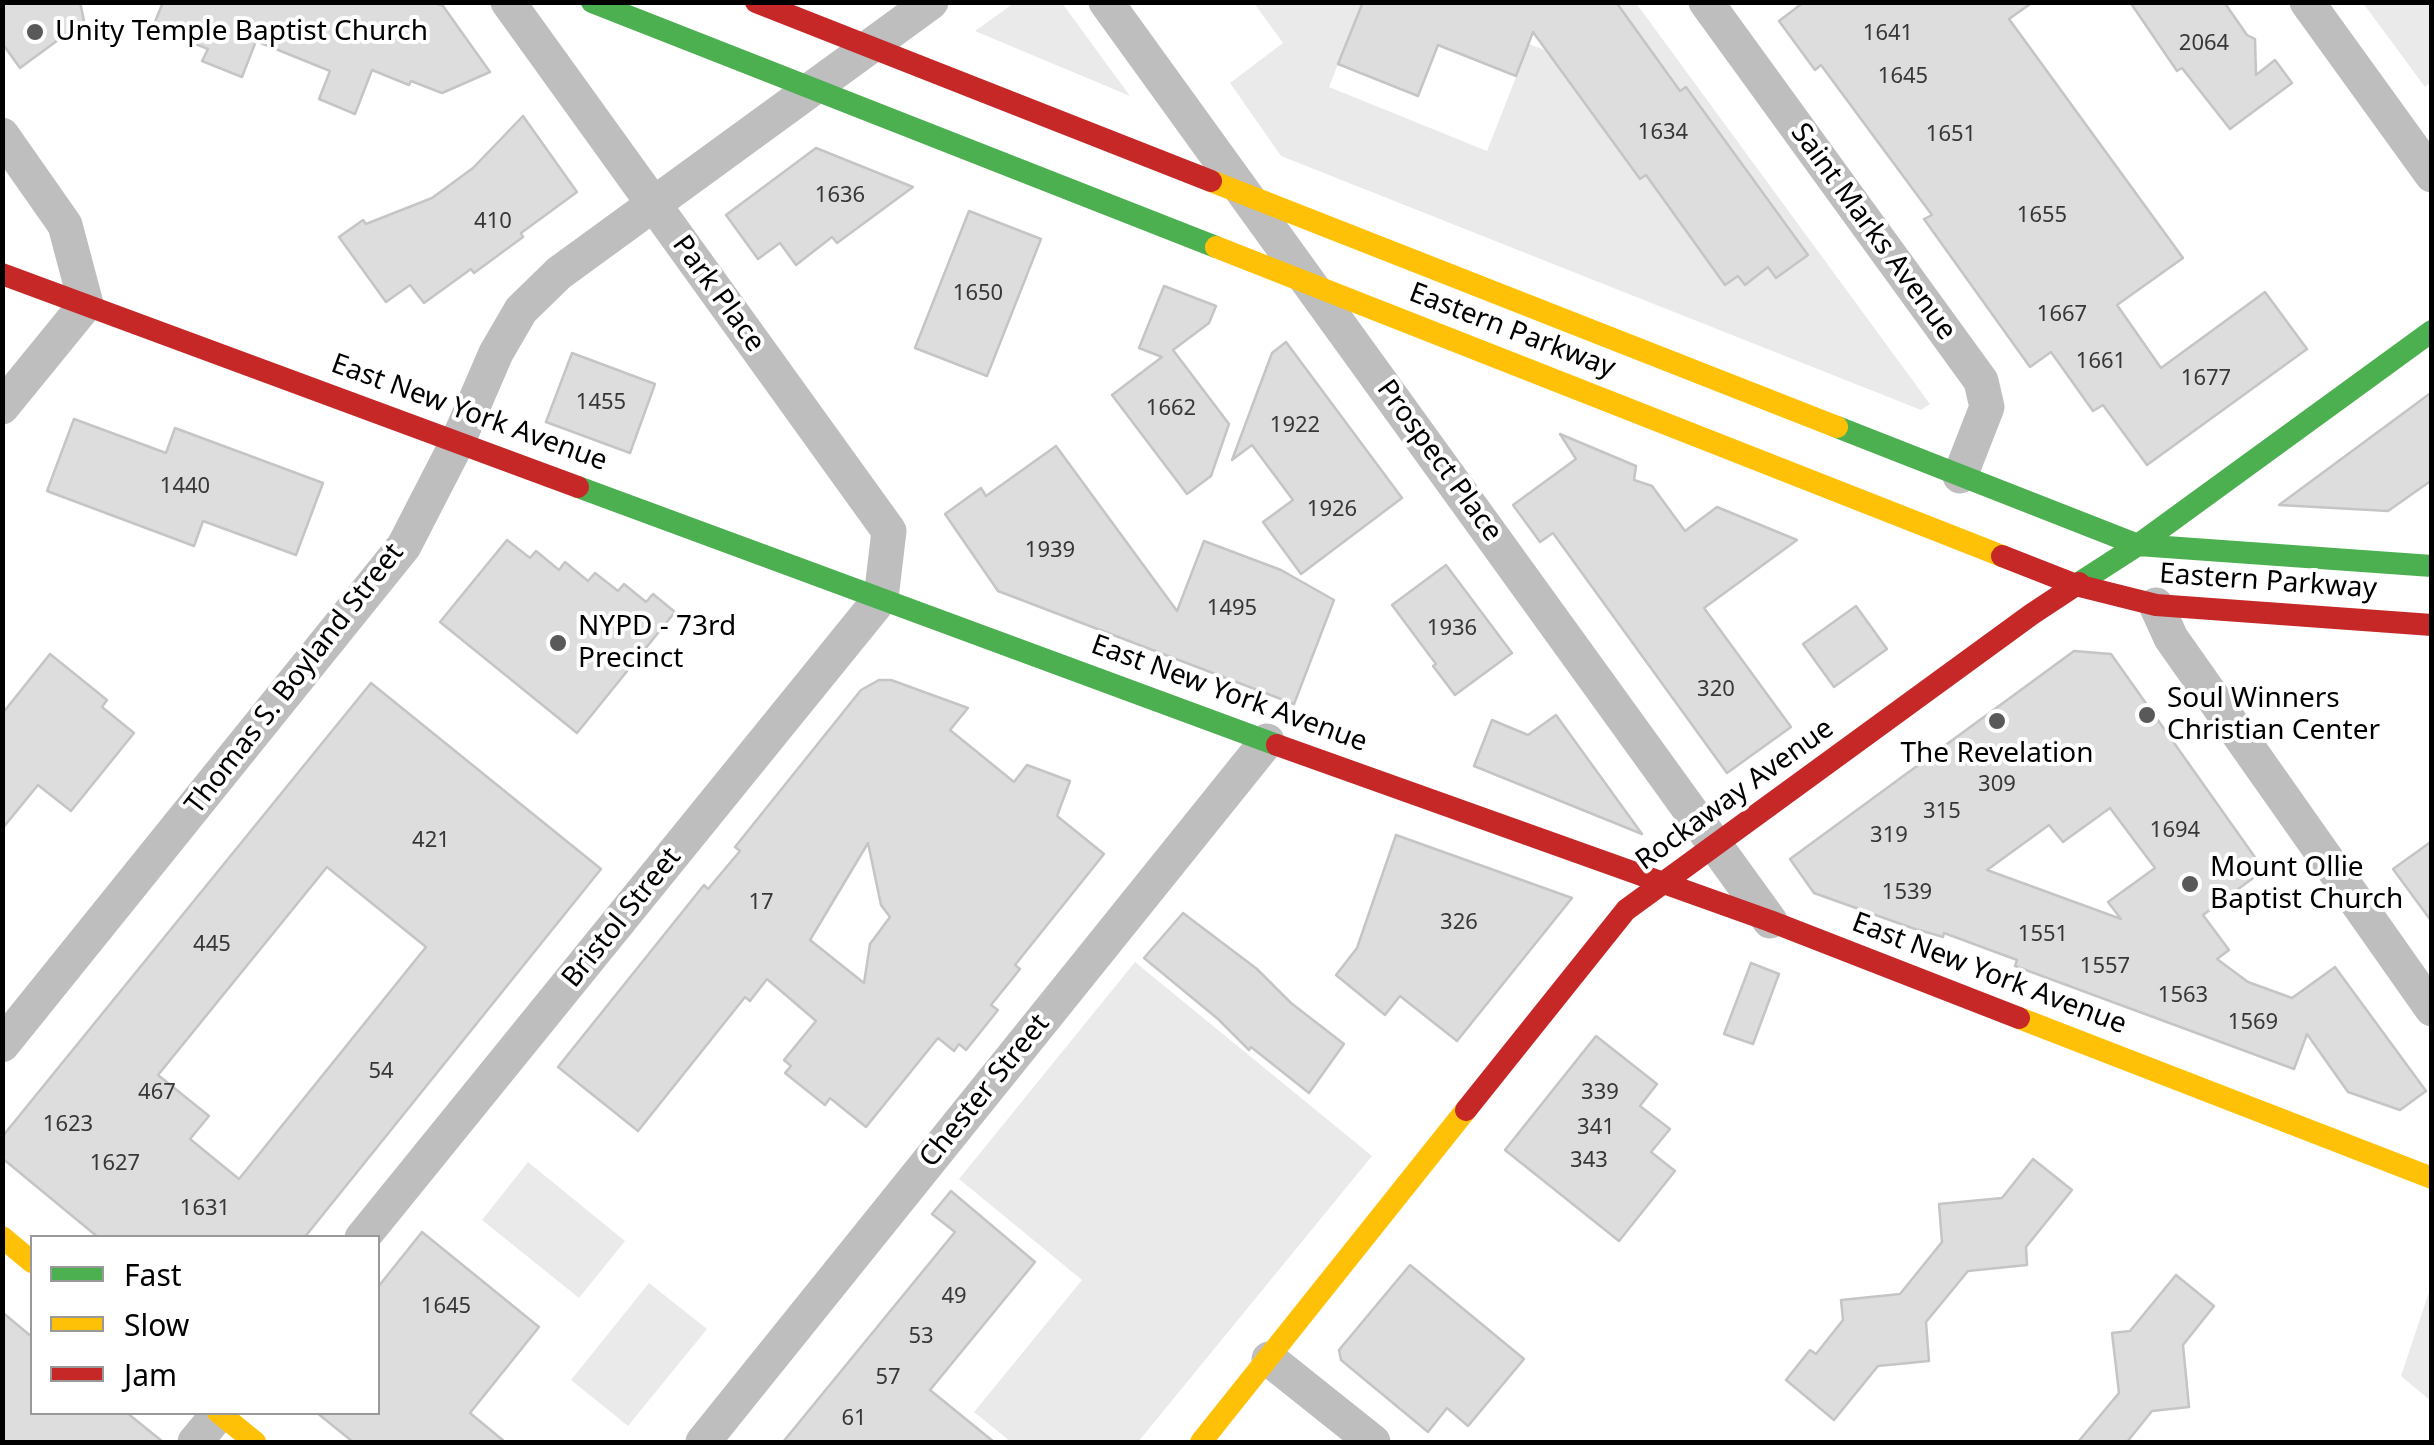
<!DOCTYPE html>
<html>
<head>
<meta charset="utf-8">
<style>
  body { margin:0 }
  #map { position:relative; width:2434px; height:1445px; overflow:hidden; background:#fff; font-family:"Noto Sans",sans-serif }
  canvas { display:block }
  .frame { position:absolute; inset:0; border:5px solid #000; pointer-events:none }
  .legend { position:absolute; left:30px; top:1235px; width:350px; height:180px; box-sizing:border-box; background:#fff; border:2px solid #999; margin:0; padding:12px 18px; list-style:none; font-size:30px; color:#000 }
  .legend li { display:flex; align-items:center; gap:20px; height:50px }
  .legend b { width:50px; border:2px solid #999 }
</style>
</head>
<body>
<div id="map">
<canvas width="2434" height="1445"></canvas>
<div class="frame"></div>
<ul class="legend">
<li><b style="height:12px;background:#4caf50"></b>Fast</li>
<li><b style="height:12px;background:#ffc107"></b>Slow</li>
<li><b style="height:12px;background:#c62828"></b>Jam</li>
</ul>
</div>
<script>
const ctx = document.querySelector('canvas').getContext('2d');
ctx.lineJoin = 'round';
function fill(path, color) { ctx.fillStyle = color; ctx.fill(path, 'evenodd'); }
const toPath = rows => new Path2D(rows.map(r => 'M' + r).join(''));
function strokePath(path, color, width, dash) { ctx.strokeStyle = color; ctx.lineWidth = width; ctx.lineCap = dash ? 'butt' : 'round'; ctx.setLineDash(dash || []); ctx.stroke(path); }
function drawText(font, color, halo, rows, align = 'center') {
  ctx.font = font + ' "Noto Sans",sans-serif'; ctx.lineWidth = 8; ctx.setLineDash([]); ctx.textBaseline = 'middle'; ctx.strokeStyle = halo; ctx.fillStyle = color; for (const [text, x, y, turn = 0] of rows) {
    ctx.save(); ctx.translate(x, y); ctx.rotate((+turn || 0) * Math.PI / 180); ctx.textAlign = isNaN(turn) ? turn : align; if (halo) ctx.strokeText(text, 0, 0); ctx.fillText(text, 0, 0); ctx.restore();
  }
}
fill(toPath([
  [1014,3,1062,3,1130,96,975,31],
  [1254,3,1362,3,1358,13,1361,15,1355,22,1329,87,1487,151,1529,44,1547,51,1639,178,1646,175,1724,285,1738,276,1745,284,1768,267,1807,255,1686,87,1680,91,1616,3,1636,3,1930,404,1921,410,1281,156,1230,83,1283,43],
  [2363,3,2431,3,2431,82,2425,87],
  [1135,962,1372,1156,1138,1442,1011,1442,974,1412,1082,1280,959,1179],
  [528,1162,625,1241,579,1298,482,1220],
  [649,1283,707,1329,628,1426,571,1380],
  [2431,1286,2431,1401,2401,1376]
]), '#eaeaea');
const building = toPath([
  [2,2,80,2,84,21,20,68,2,43,2,2],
  [163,2,431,2,443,6,490,72,442,93,411,81,409,85,372,70,355,114,319,99,330,71,256,41,242,77,202,61,208,49,153,27,163,2],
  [1363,2,1616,2,1680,91,1686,87,1808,255,1776,278,1768,267,1745,285,1738,276,1725,285,1646,175,1640,179,1533,32,1516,76,1438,45,1418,96,1338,64,1363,2],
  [1804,2,2033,2,2009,19,2183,258,2117,305,2161,368,2265,292,2307,349,2147,465,2103,405,2093,411,2051,352,2030,367,1924,219,1932,215,1821,65,1815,70,1779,21,1804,2],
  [2130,2,2224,2,2247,35,2255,39,2256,75,2275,60,2292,83,2230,129,2182,68,2177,71,2130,2],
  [523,116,577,192,521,233,523,237,474,273,471,269,424,303,410,285,386,302,339,237,363,220,366,224,432,198,473,168,523,116],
  [816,148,913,187,837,243,832,237,796,265,780,243,758,259,726,215,816,148],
  [969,211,1041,239,987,376,915,348,969,211],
  [1164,286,1216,306,1209,323,1173,350,1229,424,1211,476,1187,494,1112,395,1162,357,1139,348,1164,286],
  [1286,342,1402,498,1301,574,1263,522,1293,500,1252,445,1232,460,1272,353,1286,342],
  [572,353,655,384,630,453,546,422,572,353],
  [2432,392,2432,480,2388,511,2279,505,2432,392],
  [74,419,166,453,175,428,323,483,296,555,203,521,194,546,47,491,74,419],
  [1560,434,1636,466,1634,480,1652,486,1685,531,1717,507,1797,540,1704,608,1791,727,1727,773,1553,533,1540,542,1513,505,1576,459,1560,434],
  [1056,446,1177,611,1204,541,1281,570,1334,600,1294,704,998,591,945,514,981,488,986,496,1056,446],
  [507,540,530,558,536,551,559,570,565,562,588,581,595,573,618,591,624,584,646,602,653,594,675,612,577,733,440,622,507,540],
  [1446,565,1512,653,1455,695,1433,666,1436,664,1392,605,1446,565],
  [1856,606,1887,649,1834,687,1803,644,1856,606],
  [2074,651,2111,654,2264,870,2203,915,2229,950,2217,959,2248,982,2292,998,2335,967,2426,1091,2400,1110,2348,1092,2307,1034,2294,1069,2015,966,2017,960,1944,933,1943,937,1912,928,1814,893,1790,859,2074,651],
  [2110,808,2155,868,2108,902,2121,919,1987,870,2049,825,2063,842,2110,808],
  [50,654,107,700,102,707,134,733,71,811,38,785,2,829,2,714,50,654],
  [879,680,891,680,968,708,950,730,1014,782,1027,765,1070,781,1057,816,1104,854,1015,965,1020,969,991,1005,998,1010,966,1050,959,1044,954,1051,938,1038,866,1127,830,1098,825,1105,785,1073,791,1066,784,1060,816,1021,767,979,750,1001,745,997,638,1131,558,1067,704,885,708,889,740,851,735,847,861,690,879,680],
  [868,843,881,905,890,917,870,944,864,983,810,940,868,843],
  [371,683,601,869,304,1238,99,1238,2,1158,2,1137,371,683],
  [327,867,426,947,239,1179,190,1139,209,1116,158,1075,327,867],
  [1556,715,1574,740,1642,834,1474,766,1492,720,1528,735,1556,715],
  [1396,835,1572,898,1457,1041,1400,996,1385,1015,1336,975,1357,948,1396,835],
  [2432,841,2432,922,2393,869,2432,841],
  [1183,913,1257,969,1291,1003,1344,1044,1309,1093,1251,1047,1249,1050,1218,1019,1144,958,1183,913],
  [1751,963,1779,974,1753,1044,1724,1034,1751,963],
  [1596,1036,1657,1084,1640,1106,1670,1129,1651,1152,1675,1171,1619,1241,1505,1150,1596,1036],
  [2033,1159,2072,1190,2026,1247,2027,1265,1968,1271,1926,1322,1929,1361,1878,1366,1834,1420,1786,1380,1810,1350,1816,1354,1843,1320,1841,1300,1900,1294,1942,1242,1939,1204,2002,1198,2033,1159],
  [951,1191,1035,1262,930,1390,994,1442,783,1442,955,1232,932,1214,951,1191],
  [422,1232,539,1327,470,1413,505,1442,353,1442,316,1412,378,1412,378,1287,422,1232],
  [1410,1265,1524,1359,1468,1426,1447,1408,1428,1432,1341,1360,1339,1350,1410,1265],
  [2176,1275,2214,1306,2183,1345,2189,1407,2152,1411,2127,1442,2078,1442,2119,1393,2112,1333,2130,1331,2176,1275],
  [2,1312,32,1337,32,1412,126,1412,163,1442,2,1442,2,1312]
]);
fill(building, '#ddd');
strokePath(building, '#c5c5c5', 2.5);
strokePath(toPath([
  [1106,2,1770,921],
  [1706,2,1981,381,1987,407,1960,476],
  [2307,2,2432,175],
  [2,135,65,225,86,304,2,407],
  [2156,605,2171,638,2432,1009],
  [2,1045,404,546,458,441,496,353,521,310,559,273,931,2],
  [362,1238,881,598,889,531,508,2],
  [1269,1359,1373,1442],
  [195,1442,220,1412],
  [703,1442,1267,741]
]), '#bebebe', 35);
strokePath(toPath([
  [592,2,1216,247],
  [1837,427,2138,545,2432,566],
  [578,487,1277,745],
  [2079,583,2138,545,2432,331]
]), '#4caf50', 22);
strokePath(toPath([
  [1211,181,1837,427],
  [1216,247,2002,556],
  [2019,1018,2432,1178],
  [2,1237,32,1262],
  [218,1412,255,1442],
  [1201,1442,1466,1110]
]), '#ffc107', 22);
strokePath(toPath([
  [756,2,1211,181],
  [2,274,578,487],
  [2002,556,2076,585,2156,605,2432,625],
  [1277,745,1770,921,2019,1018],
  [1466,1110,1626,910,2032,614,2079,583]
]), '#c62828', 22);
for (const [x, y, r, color] of [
  [35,32,10,"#595959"],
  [558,643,10,"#595959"],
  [2147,715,10,"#595959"],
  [1997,721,10,"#595959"],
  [2190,884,10,"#595959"]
]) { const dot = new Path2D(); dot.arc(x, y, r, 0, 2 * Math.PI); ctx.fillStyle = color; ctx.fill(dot); strokePath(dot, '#fff', 4); }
drawText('22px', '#373737', null, [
  ["1641",1888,34],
  ["2064",2204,44],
  ["1645",1903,77],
  ["1634",1663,133],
  ["1651",1951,135],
  ["1636",840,196],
  ["1655",2042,216],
  ["410",493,222],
  ["1650",978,294],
  ["1667",2062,315],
  ["1661",2101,362],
  ["1677",2206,379],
  ["1455",601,403],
  ["1662",1171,409],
  ["1922",1295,426],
  ["1440",185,487],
  ["1926",1332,510],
  ["1939",1050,551],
  ["1495",1232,609],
  ["1936",1452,629],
  ["320",1716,690],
  ["309",1997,785],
  ["315",1942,812],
  ["1694",2175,831],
  ["319",1889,836],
  ["421",431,841],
  ["1539",1907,893],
  ["17",761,903],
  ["326",1459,923],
  ["1551",2043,935],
  ["445",212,945],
  ["1557",2105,967],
  ["1563",2183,996],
  ["1569",2253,1023],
  ["54",381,1072],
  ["467",157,1093],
  ["339",1600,1093],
  ["1623",68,1125],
  ["341",1596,1128],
  ["343",1589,1161],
  ["1627",115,1164],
  ["1631",205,1209],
  ["49",954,1297],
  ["1645",446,1307],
  ["53",921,1337],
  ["57",888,1378],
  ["61",854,1419]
]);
drawText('28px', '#000', '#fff', [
  ["Unity Temple Baptist Church",55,32],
  ["NYPD - 73rd",578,627],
  ["Precinct",578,659],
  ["Soul Winners",2167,699],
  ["Christian Center",2167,731],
  ["The Revelation",1997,754,"center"],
  ["Mount Ollie",2210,868],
  ["Baptist Church",2210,900]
], 'left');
drawText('28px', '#000', '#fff', [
  ["Saint Marks Avenue",1873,232,54],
  ["Park Place",718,294,54],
  ["Eastern Parkway",1512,331,21],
  ["East New York Avenue",469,413,20],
  ["Prospect Place",1439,461,54],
  ["Eastern Parkway",2268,582,4],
  ["Thomas S. Boyland Street",295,679,-52],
  ["East New York Avenue",1229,694,20],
  ["Rockaway Avenue",1735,795,-36],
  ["Bristol Street",622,918,-51],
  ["East New York Avenue",1989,974,21],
  ["Chester Street",985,1091,-51]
]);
</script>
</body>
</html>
